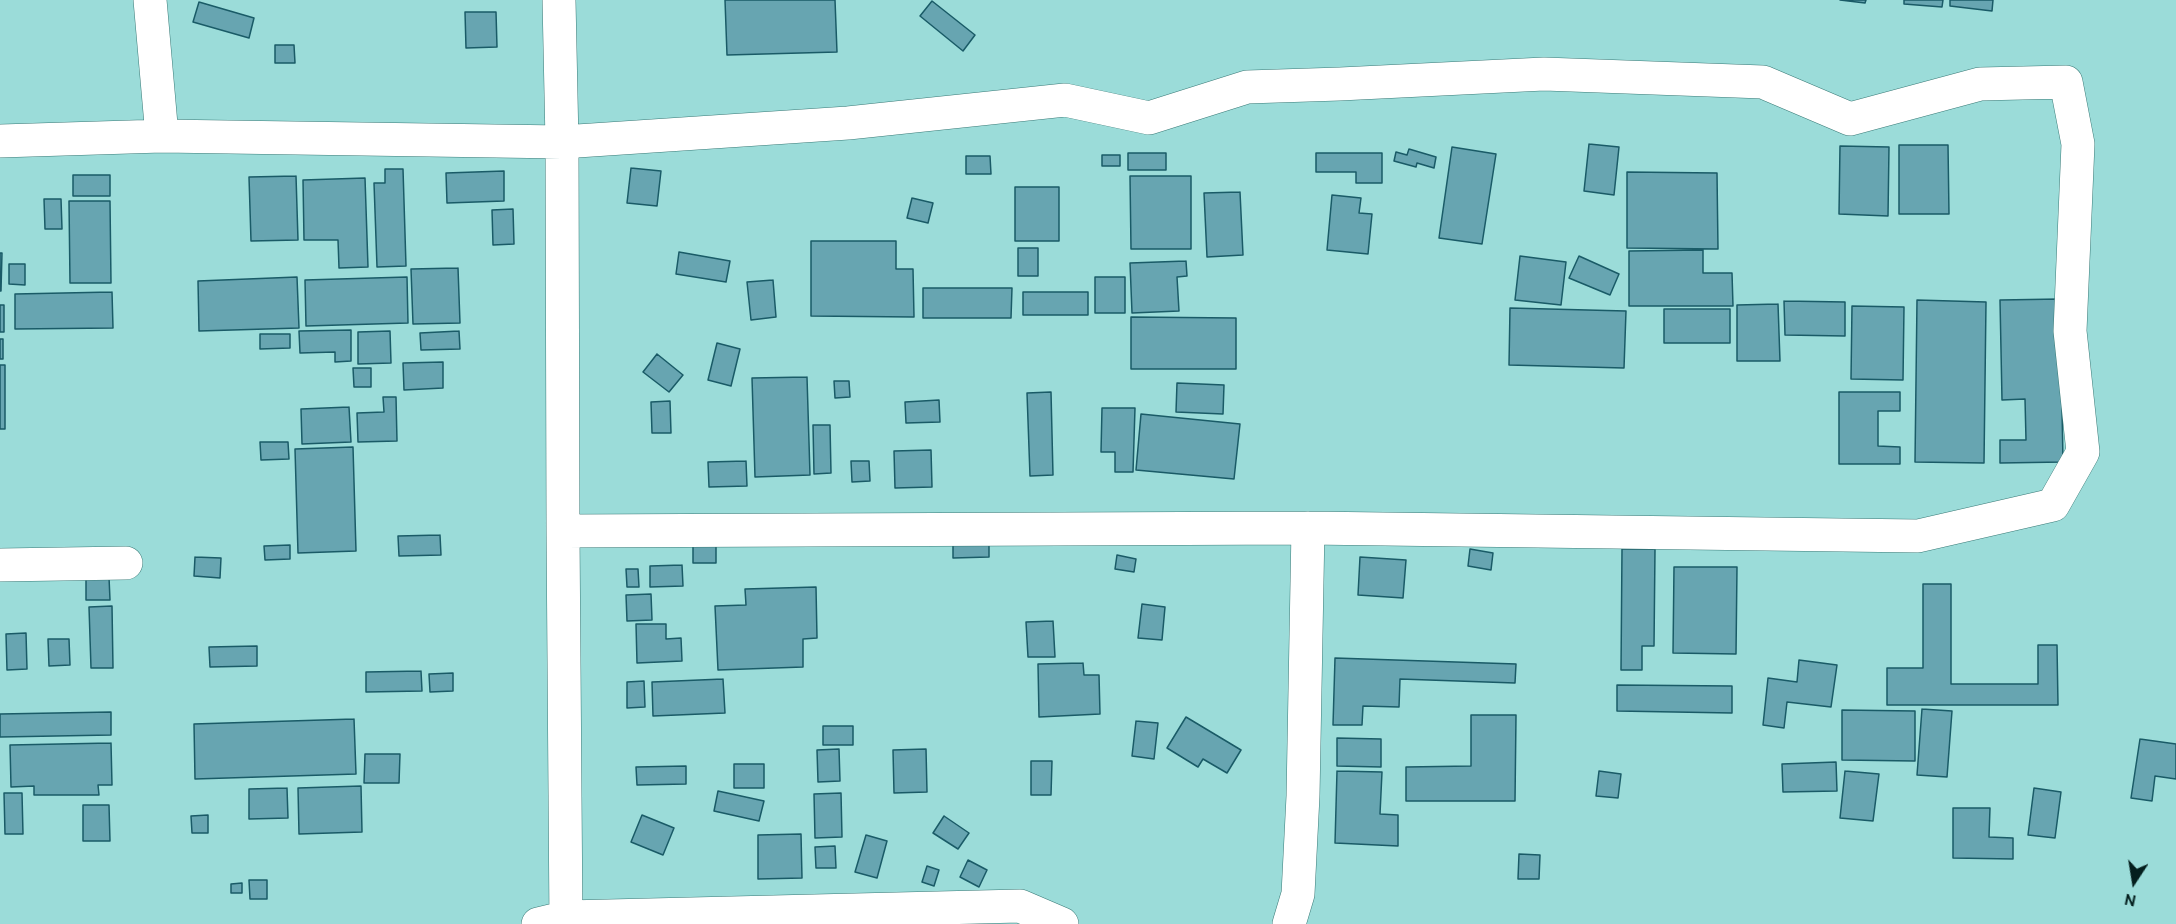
<!DOCTYPE html>
<html>
<head>
<meta charset="utf-8">
<style>
  body { margin:0 }
  #map { position:relative; width:2176px; height:924px; overflow:hidden; background:#9bdcd9; font-family:Cabin,sans-serif }
  canvas { display:block }
  .north { position:absolute; left:2104px; top:852px; width:60px; height:60px; -webkit-text-stroke:4px #9bdcd9; paint-order:stroke; rotate:192deg; font-size:16px; font-weight:700; line-height:24px; text-align:center; color:#041f1e }
  .north::after { content:''; display:block; margin:auto; width:21px; height:27px; background:#041f1e; clip-path:polygon(50% 0,100% 100%,50% 72%,0 100%) }
</style>
</head>
<body>
<div id="map">
<canvas width="2176" height="924"></canvas>
<div class="north">N</div>
</div>
<script>
const ctx = document.querySelector('canvas').getContext('2d');
ctx.lineJoin = 'round';
function fill(path, color) { ctx.fillStyle = color; ctx.fill(path, 'evenodd'); }
const toPath = rows => new Path2D(rows.map(r => 'M' + r).join(''));
function strokePath(path, color, width, dash) { ctx.strokeStyle = color; ctx.lineWidth = width; ctx.lineCap = dash ? 'butt' : 'round'; ctx.setLineDash(dash || []); ctx.stroke(path); }
const building = toPath([
  [725,0,835,0,837,52,727,55,725,0],
  [1840,0,1866,0,1865,3,1840,0],
  [1904,0,1943,0,1942,7,1904,4,1904,0],
  [1950,0,1993,0,1992,11,1950,6,1950,0],
  [932,1,975,35,963,51,920,16,932,1],
  [199,2,254,18,249,38,193,22,199,2],
  [465,12,496,12,497,47,466,48,465,12],
  [275,45,294,45,295,63,275,63,275,45],
  [1589,144,1619,147,1614,195,1584,191,1589,144],
  [1899,145,1948,145,1949,214,1899,214,1899,145],
  [1840,146,1889,147,1888,216,1839,214,1840,146],
  [1452,147,1496,154,1482,244,1439,238,1452,147],
  [1409,149,1436,157,1434,168,1417,163,1416,167,1394,161,1396,152,1407,155,1409,149],
  [1128,153,1166,153,1166,170,1128,170,1128,153],
  [1316,153,1382,153,1382,183,1356,183,1356,172,1316,172,1316,153],
  [1102,155,1120,155,1120,166,1102,166,1102,155],
  [966,156,990,156,991,174,966,174,966,156],
  [631,168,661,171,657,206,627,203,631,168],
  [385,169,403,169,406,266,377,267,374,183,385,183,385,169],
  [504,171,504,201,447,203,446,173,504,171],
  [1627,172,1717,173,1718,249,1627,248,1627,172],
  [73,175,110,175,110,196,73,196,73,175],
  [296,176,298,240,251,241,249,177,296,176],
  [1130,176,1191,176,1191,249,1131,249,1130,176],
  [365,178,368,267,339,268,338,240,304,240,303,180,365,178],
  [1015,187,1059,187,1059,241,1015,241,1015,187],
  [1240,192,1243,255,1207,257,1204,193,1240,192],
  [1332,195,1361,198,1359,213,1372,214,1368,254,1327,250,1332,195],
  [912,198,933,203,928,223,907,218,912,198],
  [44,199,61,199,62,229,45,229,44,199],
  [69,201,110,201,111,283,70,283,69,201],
  [513,209,514,244,493,245,492,210,513,209],
  [811,241,896,241,896,269,913,269,914,317,811,316,811,241],
  [1018,248,1038,248,1038,276,1018,276,1018,248],
  [1703,250,1703,273,1732,273,1733,306,1629,306,1629,251,1703,250],
  [679,252,730,261,726,282,676,274,679,252],
  [0,253,2,253,1,291,0,291,0,253],
  [1520,256,1566,262,1561,305,1515,300,1520,256],
  [1579,256,1619,274,1610,295,1569,278,1579,256],
  [1186,261,1187,276,1177,277,1179,311,1132,313,1130,263,1186,261],
  [9,264,25,264,25,285,9,284,9,264],
  [458,268,460,323,413,324,411,269,458,268],
  [297,277,299,328,199,331,198,281,297,277],
  [407,277,408,323,306,326,305,280,407,277],
  [1095,277,1125,277,1125,313,1095,313,1095,277],
  [773,280,776,317,751,320,747,282,773,280],
  [923,288,1012,288,1011,318,923,318,923,288],
  [112,292,113,328,15,329,15,294,112,292],
  [1023,292,1088,292,1088,315,1023,315,1023,292],
  [2060,299,2063,462,2000,463,2000,440,2026,440,2025,399,2002,400,2000,300,2060,299],
  [1917,300,1986,302,1984,463,1915,462,1917,300],
  [1784,301,1845,302,1845,336,1785,335,1784,301],
  [1778,304,1780,361,1737,361,1737,305,1778,304],
  [0,305,4,305,4,332,0,332,0,305],
  [1852,306,1904,307,1903,380,1851,379,1852,306],
  [1510,308,1626,311,1624,368,1509,365,1510,308],
  [1664,309,1730,309,1730,343,1664,343,1664,309],
  [1131,317,1236,318,1236,369,1131,369,1131,317],
  [351,330,351,361,335,362,335,352,300,353,299,331,351,330],
  [390,331,391,363,358,364,358,332,390,331],
  [459,331,460,349,421,350,420,333,459,331],
  [260,334,290,334,290,348,260,349,260,334],
  [0,339,3,339,3,359,0,359,0,339],
  [717,343,740,349,731,386,708,380,717,343],
  [657,354,683,375,669,392,643,372,657,354],
  [443,362,443,388,404,390,403,363,443,362],
  [0,365,5,365,5,429,0,429,0,365],
  [353,368,371,368,371,387,354,387,353,368],
  [807,377,810,475,755,477,752,378,807,377],
  [834,381,849,381,850,397,835,398,834,381],
  [1177,383,1224,385,1223,414,1176,412,1177,383],
  [1051,392,1053,475,1030,476,1027,393,1051,392],
  [1839,392,1900,392,1900,411,1878,411,1878,446,1900,447,1900,464,1839,464,1839,392],
  [383,397,396,397,397,441,358,442,357,413,384,412,383,397],
  [939,400,940,422,906,423,905,402,939,400],
  [670,401,671,433,652,433,651,402,670,401],
  [349,407,351,442,302,444,301,409,349,407],
  [1102,408,1135,408,1133,472,1115,472,1115,452,1101,452,1102,408],
  [1141,414,1240,424,1234,479,1136,470,1141,414],
  [813,425,830,425,831,473,814,474,813,425],
  [260,442,288,442,289,459,261,460,260,442],
  [353,447,356,551,298,553,295,449,353,447],
  [931,450,932,487,895,488,894,451,931,450],
  [746,461,747,486,709,487,708,462,746,461],
  [851,461,869,461,870,481,852,482,851,461],
  [440,535,441,555,399,556,398,536,440,535],
  [989,536,989,557,953,558,953,537,989,536],
  [716,542,716,563,693,563,693,543,716,542],
  [290,545,290,559,265,560,264,546,290,545],
  [1470,549,1493,553,1491,570,1468,566,1470,549],
  [1622,549,1655,549,1654,646,1642,646,1642,670,1621,670,1622,549],
  [1117,555,1136,559,1134,572,1115,569,1117,555],
  [195,557,221,558,220,578,194,576,195,557],
  [1360,557,1406,560,1403,598,1358,595,1360,557],
  [682,565,683,586,650,587,650,566,682,565],
  [1674,567,1737,567,1736,654,1673,653,1674,567],
  [626,569,638,569,639,587,627,587,626,569],
  [109,577,110,600,86,600,86,578,109,577],
  [1923,584,1951,584,1951,684,2038,684,2038,645,2057,645,2058,705,1887,705,1887,668,1923,668,1923,584],
  [816,587,817,638,803,639,803,667,718,670,715,606,746,605,745,589,816,587],
  [651,594,652,620,627,621,626,595,651,594],
  [1142,604,1165,607,1162,640,1138,638,1142,604],
  [112,606,113,668,91,668,89,607,112,606],
  [1053,621,1055,657,1028,657,1026,622,1053,621],
  [636,624,666,624,666,639,681,638,682,661,637,663,636,624],
  [26,633,27,669,7,670,6,634,26,633],
  [48,639,69,639,70,665,49,666,48,639],
  [257,646,257,666,210,667,209,647,257,646],
  [1335,658,1516,664,1515,683,1400,679,1399,707,1363,706,1362,725,1333,725,1335,658],
  [1799,660,1837,665,1831,707,1787,702,1784,728,1763,725,1768,678,1797,682,1799,660],
  [1083,663,1084,675,1099,675,1100,714,1039,717,1038,664,1083,663],
  [421,671,422,691,366,692,366,672,421,671],
  [453,673,453,691,430,692,429,674,453,673],
  [723,679,725,713,653,716,652,682,723,679],
  [644,681,645,707,627,708,627,682,644,681],
  [1617,685,1732,686,1732,713,1617,711,1617,685],
  [1922,709,1952,711,1947,777,1917,775,1922,709],
  [1842,710,1915,711,1915,761,1842,760,1842,710],
  [111,712,111,735,0,737,0,714,111,712],
  [1471,715,1516,715,1515,801,1406,801,1406,767,1471,766,1471,715],
  [1186,717,1241,750,1227,773,1203,759,1198,767,1167,748,1186,717],
  [354,719,356,774,195,779,194,724,354,719],
  [1136,721,1158,723,1154,759,1132,756,1136,721],
  [823,726,853,726,853,745,823,745,823,726],
  [1337,738,1381,739,1381,767,1337,766,1337,738],
  [2140,739,2176,744,2176,779,2155,776,2152,801,2131,798,2140,739],
  [111,743,112,785,98,785,99,795,34,795,34,786,11,787,10,745,111,743],
  [839,749,840,781,818,782,817,750,839,749],
  [926,749,927,792,894,793,893,750,926,749],
  [365,754,400,754,399,783,364,783,365,754],
  [1031,761,1052,761,1051,795,1031,795,1031,761],
  [1836,762,1837,791,1783,792,1782,764,1836,762],
  [734,764,764,764,764,788,734,788,734,764],
  [686,766,686,784,637,785,636,767,686,766],
  [1337,771,1382,772,1380,814,1398,815,1398,846,1335,843,1337,771],
  [1599,771,1621,774,1618,798,1596,796,1599,771],
  [1845,771,1879,774,1873,821,1840,818,1845,771],
  [361,786,362,832,299,834,298,788,361,786],
  [287,788,288,818,249,819,249,789,287,788],
  [2034,788,2061,792,2055,838,2028,835,2034,788],
  [718,791,764,801,759,821,714,811,718,791],
  [4,793,22,793,23,834,5,834,4,793],
  [841,793,842,837,815,838,814,794,841,793],
  [83,805,109,805,110,841,83,841,83,805],
  [1953,808,1990,808,1989,837,2013,838,2013,859,1953,858,1953,808],
  [208,815,208,833,192,833,191,816,208,815],
  [642,815,674,828,663,855,631,842,642,815],
  [944,816,969,833,958,849,933,833,944,816],
  [801,834,802,878,758,879,758,835,801,834],
  [866,835,887,841,877,878,855,872,866,835],
  [835,846,836,868,816,868,815,847,835,846],
  [1519,854,1540,855,1539,879,1518,879,1519,854],
  [968,860,987,870,979,887,960,877,968,860],
  [927,866,939,870,934,886,922,882,927,866],
  [249,880,267,880,267,899,250,899,249,880],
  [242,883,242,893,231,893,231,884,242,883]
]);
fill(building, '#67a5b1');
strokePath(building, '#1a5b67', 1.5);
const minor = toPath([
  [150,0,162,136],
  [559,0,562,142,563,531,566,924],
  [0,141,162,136,562,142,848,123,1065,100,1149,118,1247,87,1340,84,1544,74,1763,82,1850,119,1980,84,2066,82,2078,144,2070,331,2083,452,2053,505,1918,536,1308,528,563,531],
  [0,565,126,563],
  [538,924,567,917,1020,906,1062,924],
  [1289,924,1298,894,1303,796,1308,528]
]);
strokePath(minor, '#397a77', 34);
strokePath(minor, '#fff', 33);
</script>
</body>
</html>
